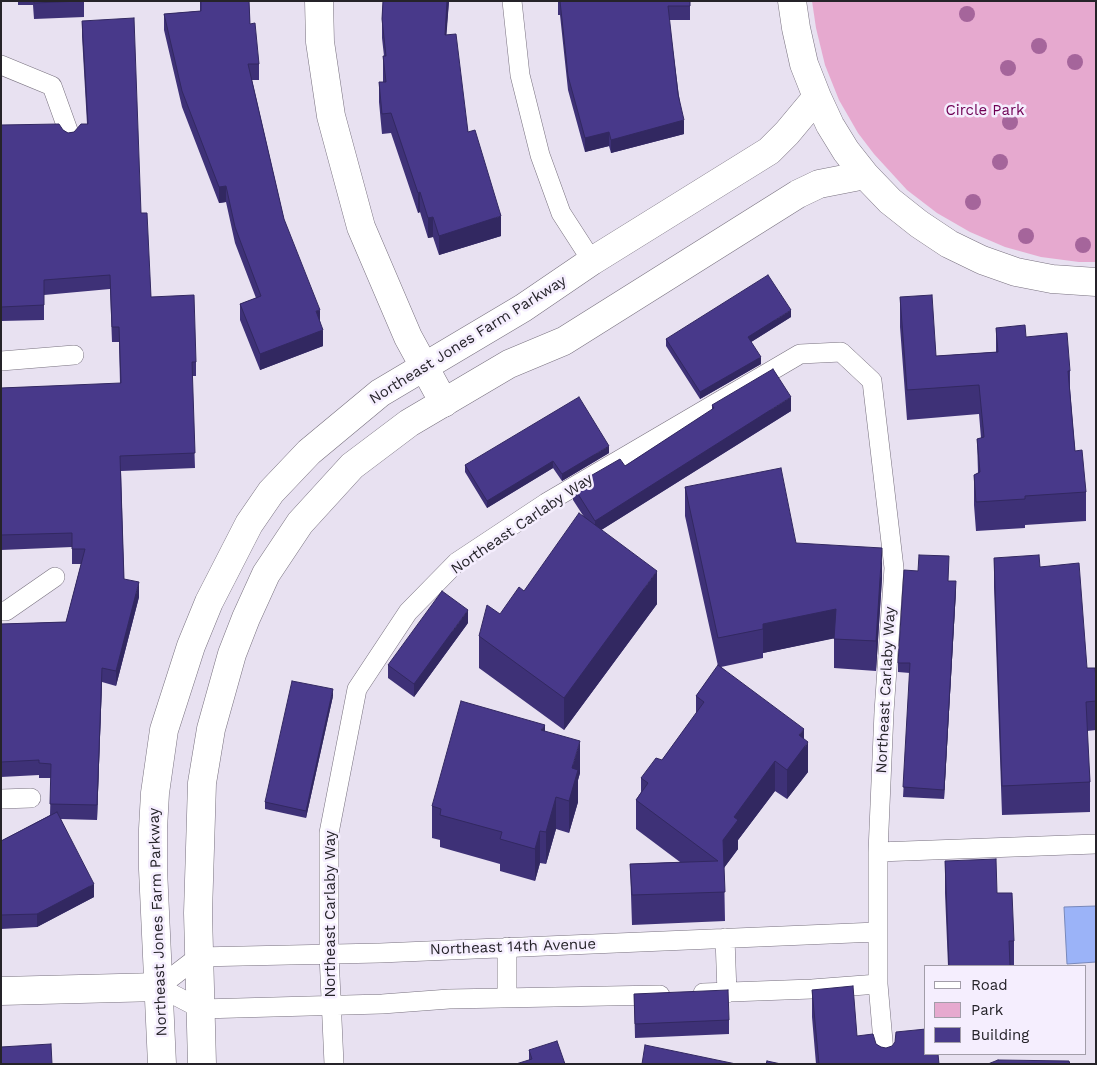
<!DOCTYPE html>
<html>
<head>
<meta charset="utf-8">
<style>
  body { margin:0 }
  #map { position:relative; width:1097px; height:1065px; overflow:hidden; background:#e8e1f1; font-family:"Work Sans",sans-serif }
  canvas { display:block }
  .frame { position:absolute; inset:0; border:2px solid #252329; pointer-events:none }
  .legend { position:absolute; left:924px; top:965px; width:162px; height:90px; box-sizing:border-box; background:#f5eefe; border:1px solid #a29da9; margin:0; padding:6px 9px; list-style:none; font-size:15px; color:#252329 }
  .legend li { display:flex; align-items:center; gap:10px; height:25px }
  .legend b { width:25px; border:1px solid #a29da9 }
</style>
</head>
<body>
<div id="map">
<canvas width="1097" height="1065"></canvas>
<div class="frame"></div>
<ul class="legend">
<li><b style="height:6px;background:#fff"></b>Road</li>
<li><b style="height:14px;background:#e6a9cf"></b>Park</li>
<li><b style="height:14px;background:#48398a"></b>Building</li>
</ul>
</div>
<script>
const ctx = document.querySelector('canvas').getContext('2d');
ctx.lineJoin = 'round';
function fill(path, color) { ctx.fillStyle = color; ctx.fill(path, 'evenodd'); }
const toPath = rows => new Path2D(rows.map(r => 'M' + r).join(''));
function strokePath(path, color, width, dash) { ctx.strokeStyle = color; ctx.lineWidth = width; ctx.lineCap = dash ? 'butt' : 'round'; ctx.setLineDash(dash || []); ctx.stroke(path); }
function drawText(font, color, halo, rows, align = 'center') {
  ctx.font = font + ' "Work Sans",sans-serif'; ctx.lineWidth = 5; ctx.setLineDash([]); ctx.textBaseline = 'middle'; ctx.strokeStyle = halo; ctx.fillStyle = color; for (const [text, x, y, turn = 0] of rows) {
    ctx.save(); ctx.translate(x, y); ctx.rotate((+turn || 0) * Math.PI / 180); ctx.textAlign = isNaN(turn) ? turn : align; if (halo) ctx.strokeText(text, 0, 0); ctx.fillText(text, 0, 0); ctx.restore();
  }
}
fill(toPath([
  [812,1,1096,1,1096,262,1079,262,1041,257,1005,247,970,232,937,213,907,190,874,154,858,133,839,100,825,65,816,28]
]), '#e6a9cf');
const water = toPath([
  [1096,906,1096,962,1067,964,1064,907,1096,906]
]);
fill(water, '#9bb3f8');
strokePath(water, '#7888ba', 1);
const service = toPath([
  [512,1,520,75,540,155,561,213,592,261],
  [1,65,52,86,70,136],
  [1,361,74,355],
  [1,611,6,611,55,577],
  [1,799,31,798],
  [878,852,1096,844],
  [725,938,727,993],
  [703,993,812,989,878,984],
  [660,995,449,999,382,1004,201,1009,159,987,198,957,380,953,877,932],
  [507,998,507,947],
  [334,1064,329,954,329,833,357,689,408,612,457,562,546,503,800,354,841,352,872,381,894,568,884,712,878,852,878,984,885,1064]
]);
const minor = toPath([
  [319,1,320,42,331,116,361,227,408,337,444,403],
  [1,991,159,987]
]);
const tertiary = toPath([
  [792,1,796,28,804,64,817,97,830,125,846,151,865,175,890,201,919,224,949,244,982,260,1016,272,1052,279,1096,282],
  [162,1064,153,869,153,829,155,793,164,730,191,646,209,602,249,524,271,492,309,452,380,393,523,308,592,261,769,151,787,133,817,97],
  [202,1064,198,913,202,783,211,729,232,654,246,618,266,574,300,523,352,466,409,423,509,364,564,341,798,194,819,184,865,175]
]);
strokePath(service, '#78717f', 20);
strokePath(minor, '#78717f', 29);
strokePath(tertiary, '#78717f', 29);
strokePath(service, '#fff', 19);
strokePath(minor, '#fff', 28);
strokePath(tertiary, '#fff', 28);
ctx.fillStyle = '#a5659b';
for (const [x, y] of [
  [967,14],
  [1039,46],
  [1075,62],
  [1008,68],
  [1010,122],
  [1000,162],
  [973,202],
  [1026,236],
  [1083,245]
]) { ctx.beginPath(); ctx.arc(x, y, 8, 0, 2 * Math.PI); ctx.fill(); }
fill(toPath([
  [18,1,84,1,84,17,34,19,33,5,18,5],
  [200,1,249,1,250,24,259,64,259,80,252,80,284,219,320,321,323,346,260,370,240,320,240,304,256,298,235,243,226,202,219,203,182,107,164,30,164,14,200,11],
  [383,1,449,1,446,35,468,132,501,236,439,255,433,237,428,238,420,212,418,213,391,133,382,134,379,102,379,82,383,82,383,56,384,56,382,38,382,19],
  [558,1,690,1,690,20,669,20,684,134,611,153,609,146,585,152,568,90,560,15,558,15],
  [82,21,141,213,151,297,196,362,196,376,192,376,195,468,121,471,124,579,139,597,116,686,102,682,97,820,61,819,94,897,37,927,1,929,1,841,50,815,51,778,39,778,39,775,1,777,1,624,66,622,81,564,72,564,72,547,1,550,1,388,120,384,119,342,112,342,110,289,44,295,44,320,1,321,1,125,63,130,68,133,74,132,87,124,82,36],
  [900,297,936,356,996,352,996,328,1026,337,1070,371,1070,389,1075,451,1086,492,1086,521,1025,525,1025,528,976,531,974,505,974,475,978,473,977,439,981,438,979,414,907,420,900,327],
  [791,317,751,342,761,364,700,399,666,346,666,339],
  [712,405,791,411,601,530,657,604,564,730,479,668,479,636,524,591,584,517,573,500,573,486,625,466,712,410],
  [609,453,562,481,553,468,487,508,465,472,465,465],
  [685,487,796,543,882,578,876,671,834,668,834,638,763,653,763,658,721,667,804,739,808,772,787,799,775,791,738,840,738,849,724,868,725,921,632,925,630,864,680,862,636,829,636,800,641,792,641,778,662,760,696,714,696,696,718,666,685,516],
  [994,558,1040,567,1087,668,1096,678,1096,730,1087,731,1090,782,1090,812,1002,815,994,587],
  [949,581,956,590,944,799,903,797,910,673,898,672,898,663],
  [468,623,414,697,388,678,388,665],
  [333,696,306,818,265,809,265,802],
  [545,731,580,773,578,780,578,802,569,833,556,829,546,864,540,863,535,881,500,871,500,864,440,847,440,840,432,838,432,806],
  [945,861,997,893,1014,941,1014,966,948,966,945,893],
  [812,990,857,1036,876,1044,881,1047,939,1064,816,1064,812,1017],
  [634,994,729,1020,729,1034,635,1038],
  [529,1050,565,1064,529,1060]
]), '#3e3177');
fill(toPath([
  [447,1,449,1,445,55,445,35],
  [684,120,684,134,611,153,611,140],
  [609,132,609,146,585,152,585,138],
  [226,186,226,202,219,203,219,187],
  [420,192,420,212,418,213,418,193],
  [501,216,501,236,439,255,439,236],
  [433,217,433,237,428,238,428,218],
  [320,310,320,326,316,311],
  [791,310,791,317,748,344,748,337],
  [323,330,323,346,260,370,260,354],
  [761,357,761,364,700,399,700,392],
  [791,397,791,411,595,534,595,521],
  [609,446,609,453,562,481,562,474],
  [553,461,553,468,487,508,487,501],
  [882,548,882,578,876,671,876,641],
  [657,571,657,604,564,730,564,698],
  [956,581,956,590,944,799,944,790],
  [139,582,139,597,116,686,116,671],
  [836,609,836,638,763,653,763,624],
  [468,610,468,623,414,697,414,684],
  [102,668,102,682,97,820,97,805],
  [333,689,333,696,306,818,306,811],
  [545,725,545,757,541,730],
  [804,729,804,748,808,742,808,772,787,799,787,770,799,735],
  [580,741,580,773,578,780,578,802,569,833,569,801,572,768],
  [775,761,775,791,738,840,738,849,723,869,723,840,734,817],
  [556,797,556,829,546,864,546,832],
  [540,831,540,863,535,881,535,849],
  [94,884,94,897,37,927,37,914]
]), '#322861');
const building = toPath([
  [34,1,81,1,34,3,34,1],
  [201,1,249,1,250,24,255,23,259,64,248,64,284,219,320,310,316,311,323,330,260,354,240,304,261,296,235,227,226,186,219,187,182,91,164,14,201,11,201,1],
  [383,1,447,1,445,35,456,34,468,132,475,130,501,216,439,236,433,217,428,218,420,192,418,193,391,113,382,114,379,82,386,82,383,56,386,56,382,19,383,1],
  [558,1,690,1,690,6,668,6,678,94,684,120,611,140,609,132,585,138,568,76,560,1,558,1],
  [134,18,141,213,147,213,151,297,194,295,196,362,192,362,195,453,120,456,124,579,139,582,116,671,102,668,97,805,50,804,51,764,39,763,39,760,1,762,1,624,66,622,85,549,72,549,72,533,1,535,1,388,121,383,119,327,112,327,110,275,44,280,44,305,1,307,1,125,59,124,63,130,68,133,74,132,81,124,88,124,82,21,134,18],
  [768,275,791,310,748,337,761,357,700,392,666,339,768,275],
  [932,295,936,356,998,352,996,328,1025,325,1026,337,1067,333,1070,371,1068,371,1075,451,1082,450,1086,492,1025,496,1025,499,976,502,974,475,980,472,977,439,984,437,979,385,907,390,900,297,932,295],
  [773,369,791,397,595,521,573,486,620,459,625,466,714,408,712,405,773,369],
  [579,397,609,446,562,474,553,461,487,501,465,465,579,397],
  [781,468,796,543,882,548,876,641,834,639,836,609,763,624,763,629,718,638,685,487,781,468],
  [579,513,657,571,564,698,479,636,487,605,500,614,519,587,524,591,579,513],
  [919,555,949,556,948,581,956,581,944,790,903,787,910,663,898,663,904,570,918,571,919,555],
  [1039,555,1040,567,1079,563,1087,668,1095,668,1096,678,1096,701,1086,702,1090,782,1002,786,994,558,1039,555],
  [442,591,468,610,414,684,388,665,442,591],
  [718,665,804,729,799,735,808,742,787,770,775,761,734,817,738,820,723,840,725,892,632,895,630,864,718,861,636,800,648,783,641,778,656,758,662,760,704,702,696,696,718,665],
  [292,681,333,689,306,811,265,802,292,681],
  [461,701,545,725,541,730,580,741,572,768,578,770,569,801,556,797,546,832,540,831,535,849,500,839,502,832,440,815,441,809,432,806,461,701],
  [57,812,94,884,37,914,1,915,1,841,57,812],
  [996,859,997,893,1012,893,1014,941,1009,941,1010,966,949,966,945,861,996,859],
  [853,986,857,1036,873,1034,876,1044,881,1047,886,1048,892,1046,895,1042,896,1032,926,1029,926,1054,938,1054,939,1064,819,1064,812,990,853,986],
  [728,990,729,1020,635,1024,634,994,728,990],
  [557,1041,565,1064,516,1064,532,1059,529,1050,557,1041],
  [51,1044,52,1064,1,1064,1,1047,51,1044],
  [645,1045,736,1064,642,1064,645,1045],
  [998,1060,1069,1061,1070,1064,988,1064,998,1060],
  [767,1061,781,1064,766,1064,767,1061]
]);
fill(building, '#48398a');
strokePath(building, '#322861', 1);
drawText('15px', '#6f0054', '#f5eefe', [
  ["Circle Park",985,111]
]);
drawText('15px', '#252329', '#f5eefe', [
  ["Northeast Jones Farm Parkway",468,340,-32],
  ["Northeast Carlaby Way",522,524,-34],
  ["Northeast Carlaby Way",886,690,-87],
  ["Northeast Carlaby Way",331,914,-90],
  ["Northeast Jones Farm Parkway",158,922,-92],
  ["Northeast 14th Avenue",513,947,-2]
]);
</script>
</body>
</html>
